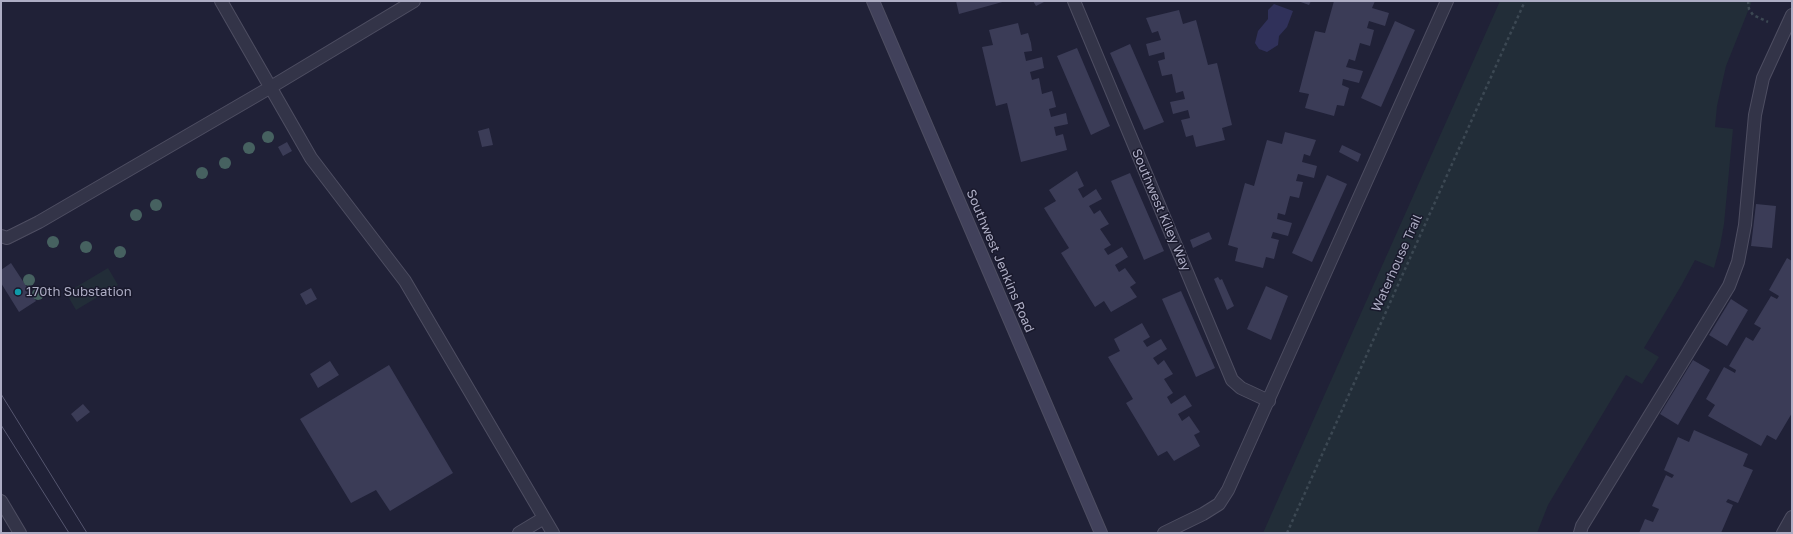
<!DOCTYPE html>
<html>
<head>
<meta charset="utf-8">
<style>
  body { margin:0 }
  #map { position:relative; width:1793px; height:534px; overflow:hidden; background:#202137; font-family:"Golos Text",sans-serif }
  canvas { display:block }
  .frame { position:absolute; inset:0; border:2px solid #adadc4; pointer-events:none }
</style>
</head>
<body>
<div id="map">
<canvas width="1793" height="534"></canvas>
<div class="frame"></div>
</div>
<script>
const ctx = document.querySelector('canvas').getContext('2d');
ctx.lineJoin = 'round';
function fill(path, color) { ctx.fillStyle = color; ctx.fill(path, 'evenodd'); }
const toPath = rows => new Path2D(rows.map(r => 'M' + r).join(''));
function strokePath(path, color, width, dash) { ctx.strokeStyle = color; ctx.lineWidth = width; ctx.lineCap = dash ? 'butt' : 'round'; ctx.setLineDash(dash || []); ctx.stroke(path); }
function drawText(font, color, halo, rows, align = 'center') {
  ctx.font = font + ' "Golos Text",sans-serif'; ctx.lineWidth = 3; ctx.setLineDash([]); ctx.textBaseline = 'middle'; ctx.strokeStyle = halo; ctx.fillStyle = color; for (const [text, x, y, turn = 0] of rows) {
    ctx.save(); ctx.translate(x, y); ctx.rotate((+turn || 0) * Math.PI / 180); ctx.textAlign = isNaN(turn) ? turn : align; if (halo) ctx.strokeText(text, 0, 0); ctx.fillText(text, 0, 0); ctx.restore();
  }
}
fill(toPath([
  [1500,1,1752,1,1726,66,1717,106,1715,127,1733,129,1724,224,1720,246,1714,268,1695,260,1681,286,1644,348,1659,357,1642,384,1626,375,1548,505,1537,533,1263,533],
  [108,268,118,285,76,310,66,293]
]), '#222d38');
fill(toPath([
  [1274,4,1293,11,1287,27,1279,36,1278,45,1267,52,1259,49,1255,43,1258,31,1268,19,1268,10]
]), '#30315a');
fill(toPath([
  [956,1,1006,1,959,14],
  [1033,1,1046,1,1036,6],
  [1298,1,1311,1,1309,5],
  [1334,1,1375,1,1372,8,1389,13,1385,26,1369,21,1367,28,1374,30,1370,46,1360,43,1355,61,1349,59,1346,67,1363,71,1359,83,1343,79,1342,85,1349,88,1344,106,1337,105,1334,116,1305,108,1309,94,1299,92,1315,31,1325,33],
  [1179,10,1183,24,1196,20,1208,65,1217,63,1232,125,1222,128,1225,140,1196,147,1193,135,1186,137,1181,120,1190,118,1188,110,1173,114,1170,102,1185,99,1183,91,1176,93,1172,74,1162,76,1158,61,1165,59,1164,52,1149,56,1146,44,1161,40,1158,31,1152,33,1146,18],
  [1395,21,1415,30,1381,107,1361,98],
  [1018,23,1021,35,1028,33,1031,43,1032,51,1024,52,1026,61,1042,57,1044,68,1030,72,1032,80,1039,78,1042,94,1052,91,1056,107,1049,109,1051,117,1066,113,1068,124,1054,127,1056,136,1063,134,1067,150,1021,162,1007,103,996,106,982,47,993,45,989,30],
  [1130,44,1164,122,1144,130,1110,53],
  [1077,48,1110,126,1091,135,1057,56],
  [489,128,493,145,482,147,478,131],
  [1285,132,1316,140,1310,156,1304,154,1302,162,1317,166,1314,178,1298,174,1296,181,1303,182,1299,198,1290,196,1285,215,1278,213,1277,219,1292,223,1288,236,1273,232,1271,238,1279,240,1274,259,1266,257,1263,268,1235,261,1238,248,1228,245,1245,183,1254,186,1267,140,1282,144],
  [287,142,292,151,283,156,278,147],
  [1342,145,1361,154,1358,162,1339,152],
  [1077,171,1084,186,1078,189,1083,198,1096,189,1102,199,1089,206,1094,214,1100,210,1109,224,1100,229,1111,245,1104,249,1108,255,1122,247,1128,257,1115,265,1119,272,1125,268,1136,283,1130,287,1137,297,1111,312,1104,301,1095,307,1061,253,1069,248,1044,208,1056,201,1049,190],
  [1130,173,1164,251,1144,260,1111,181],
  [1327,175,1347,184,1312,262,1292,253],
  [1756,204,1776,206,1772,248,1751,246],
  [1209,232,1212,239,1193,248,1190,240],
  [1787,258,1792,261,1792,413,1776,440,1767,435,1761,446,1708,416,1715,405,1706,399,1724,367,1735,373,1736,370,1729,366,1746,337,1753,341,1761,328,1754,324,1771,296,1777,299,1779,296,1769,290],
  [11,263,36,301,19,312,1,283,1,270],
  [1218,277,1220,280,1222,279,1234,306,1227,310,1214,279],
  [1266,286,1288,296,1271,340,1247,329],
  [311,288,317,299,306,305,300,294],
  [1181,291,1215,368,1196,377,1162,299],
  [1731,299,1748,310,1727,346,1709,335],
  [1142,323,1150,337,1143,341,1147,347,1161,339,1167,349,1153,358,1158,365,1164,360,1173,374,1164,379,1173,393,1167,397,1171,404,1185,395,1192,406,1178,414,1182,421,1189,416,1200,432,1194,435,1200,446,1174,461,1167,451,1158,456,1126,403,1133,399,1108,357,1120,351,1114,339],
  [1693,360,1710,370,1678,425,1660,414],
  [330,361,339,375,318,388,310,374],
  [389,365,453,473,390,511,376,490,351,503,300,419],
  [83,404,90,412,77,422,71,414],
  [1694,430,1748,454,1743,466,1753,470,1738,503,1728,499,1726,502,1733,505,1721,533,1639,533,1645,519,1653,522,1659,509,1652,506,1666,475,1672,478,1674,475,1664,470,1678,437,1689,442]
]), '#3b3c57');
const service = toPath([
  [221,1,311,158,405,281,553,533],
  [1074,1,1232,380,1241,388,1269,401],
  [1,236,7,238,39,222,271,87,414,1],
  [1,501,20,533],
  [519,533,544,518],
  [1164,533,1203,514,1219,504,1228,490,1447,1],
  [1580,533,1582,526,1729,286,1738,262,1745,225,1755,115,1763,78,1792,15],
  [1783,533,1792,517]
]);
const secondary = toPath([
  [873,1,1101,533]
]);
strokePath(service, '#4e4e62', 14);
strokePath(secondary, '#4e4e62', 14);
strokePath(toPath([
  [1748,1,1749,9,1753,15,1768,22],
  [1287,533,1525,1]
]), '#3c4853', 2.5, [3, 3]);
strokePath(service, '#333448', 12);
strokePath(secondary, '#41415b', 12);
strokePath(toPath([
  [1,394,87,533],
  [1,425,69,533]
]), '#55566f', 1);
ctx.fillStyle = '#466160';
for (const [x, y] of [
  [268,137],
  [249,148],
  [225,163],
  [202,173],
  [156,205],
  [136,215],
  [53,242],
  [86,247],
  [120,252],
  [29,280],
  [38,294]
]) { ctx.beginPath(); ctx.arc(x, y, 6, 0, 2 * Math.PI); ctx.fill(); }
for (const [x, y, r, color] of [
  [18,292,4,"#0f9aa8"]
]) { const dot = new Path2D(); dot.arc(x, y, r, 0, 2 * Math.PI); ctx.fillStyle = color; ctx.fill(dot); strokePath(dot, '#19192c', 1.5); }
drawText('13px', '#adadc4', '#19192c', [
  ["Southwest Kiley Way",1161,210,67],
  ["Southwest Jenkins Road",1000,261,67],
  ["Waterhouse Trail",1397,263,-66]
]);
drawText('13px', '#adadc4', '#19192c', [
  ["170th Substation",26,292]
], 'left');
</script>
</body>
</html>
